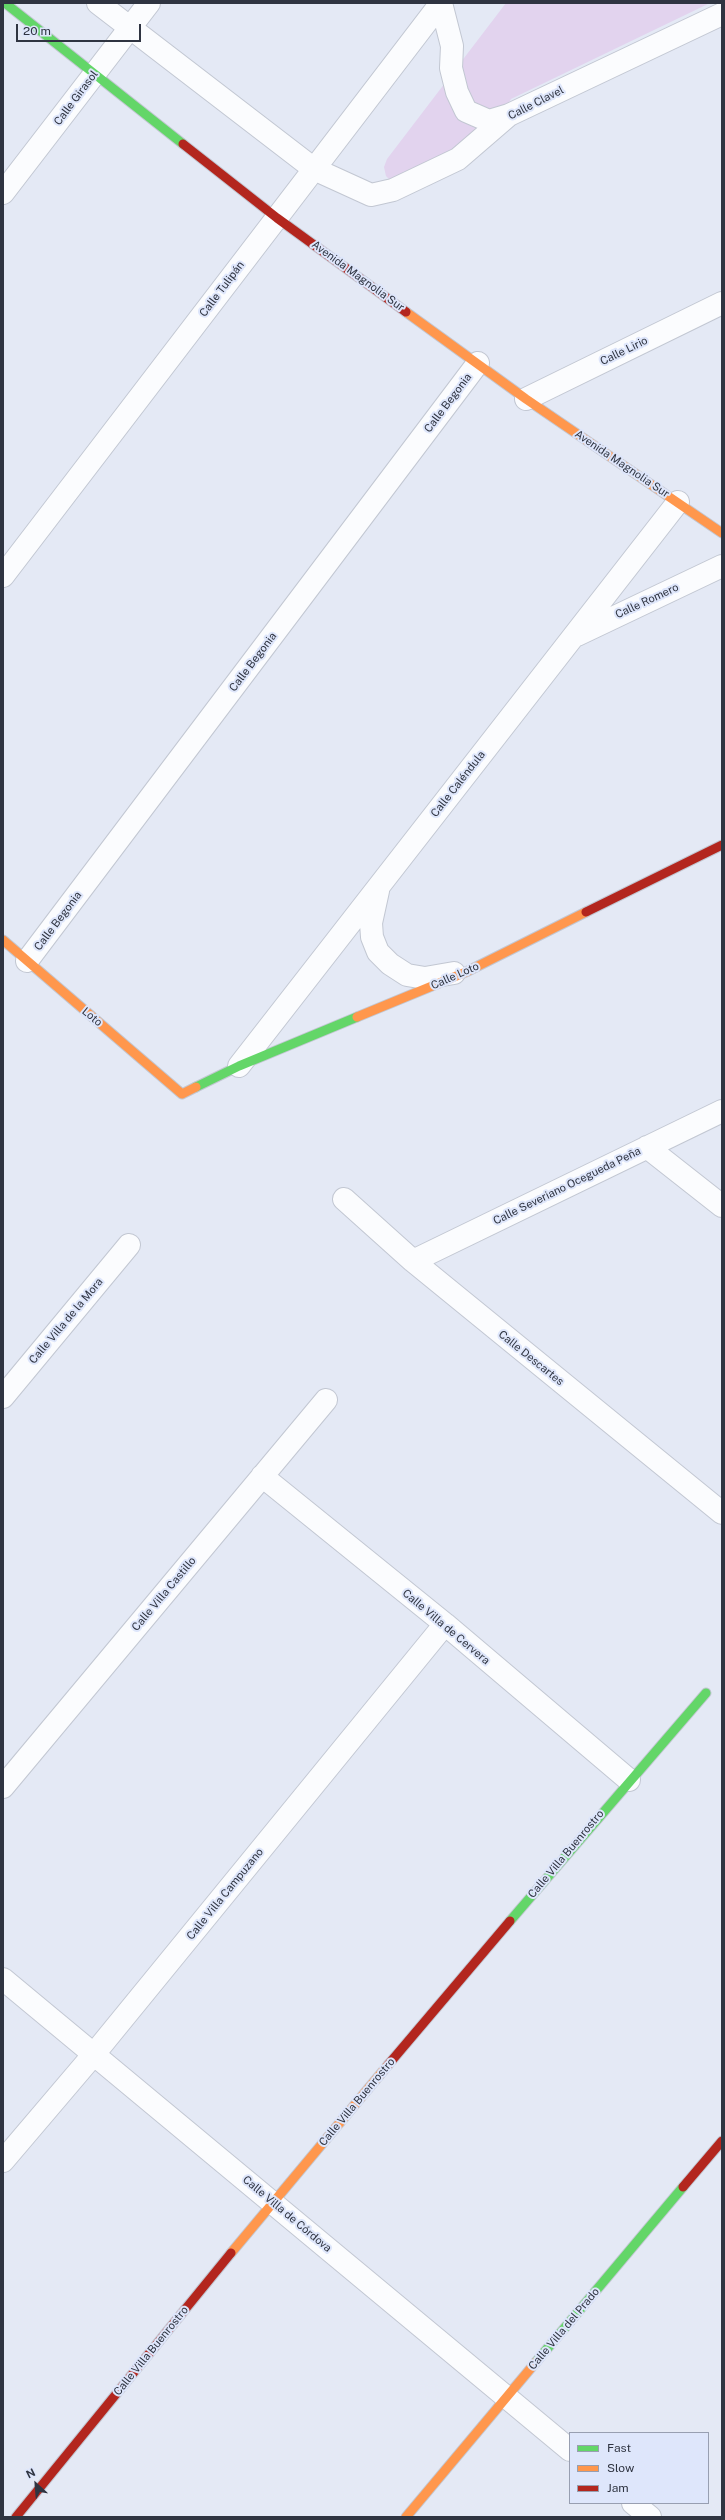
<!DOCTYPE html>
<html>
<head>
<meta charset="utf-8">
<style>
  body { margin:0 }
  #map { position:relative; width:725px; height:2520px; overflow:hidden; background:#e4e9f5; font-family:"Public Sans",sans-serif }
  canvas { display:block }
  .frame { position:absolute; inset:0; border:4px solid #2f3441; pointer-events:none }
  .legend { position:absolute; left:569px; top:2432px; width:140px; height:72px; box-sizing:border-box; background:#dee6fb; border:1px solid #989fb1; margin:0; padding:5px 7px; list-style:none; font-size:12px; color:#2f3441 }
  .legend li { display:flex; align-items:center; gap:8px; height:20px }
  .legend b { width:20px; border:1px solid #989fb1 }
  .north { position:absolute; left:16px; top:2464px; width:40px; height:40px; -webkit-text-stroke:3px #dee6fb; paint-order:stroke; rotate:334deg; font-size:11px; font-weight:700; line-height:16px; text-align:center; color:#2f3441 }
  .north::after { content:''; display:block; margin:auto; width:14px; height:18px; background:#2f3441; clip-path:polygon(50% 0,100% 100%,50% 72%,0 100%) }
  .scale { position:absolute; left:16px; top:24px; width:125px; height:18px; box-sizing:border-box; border:2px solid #2f3441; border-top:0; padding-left:5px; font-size:12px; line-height:14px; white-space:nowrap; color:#2f3441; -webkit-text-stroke:3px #dee6fb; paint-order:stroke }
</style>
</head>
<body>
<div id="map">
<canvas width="725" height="2520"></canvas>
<div class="frame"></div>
<ul class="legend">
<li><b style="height:5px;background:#63d668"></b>Fast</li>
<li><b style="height:5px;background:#ff974d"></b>Slow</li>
<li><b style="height:5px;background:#b3261e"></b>Jam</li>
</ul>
<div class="north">N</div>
<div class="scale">20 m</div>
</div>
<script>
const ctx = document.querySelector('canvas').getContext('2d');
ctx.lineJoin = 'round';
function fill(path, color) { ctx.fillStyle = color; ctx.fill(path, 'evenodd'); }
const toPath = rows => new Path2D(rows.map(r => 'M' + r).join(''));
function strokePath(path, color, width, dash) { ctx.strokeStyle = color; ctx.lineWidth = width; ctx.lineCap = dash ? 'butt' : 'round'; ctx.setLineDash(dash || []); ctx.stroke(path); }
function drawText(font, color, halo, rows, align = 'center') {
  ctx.font = font + ' "Public Sans",sans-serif'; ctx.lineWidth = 4; ctx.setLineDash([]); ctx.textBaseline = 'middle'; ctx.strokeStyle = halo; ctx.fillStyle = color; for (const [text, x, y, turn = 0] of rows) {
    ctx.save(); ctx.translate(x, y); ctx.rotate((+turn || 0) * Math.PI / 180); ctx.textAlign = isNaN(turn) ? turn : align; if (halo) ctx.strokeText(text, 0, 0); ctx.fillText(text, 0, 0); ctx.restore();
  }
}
fill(toPath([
  [506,3,710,3,511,99,487,141,392,182,386,176,384,167,387,159]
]), '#e2d3ee');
const street = toPath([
  [98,3,314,169,371,195,393,190,458,159,509,115,722,14],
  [441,3,452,46,451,68,457,92,466,111,489,121,509,115],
  [3,193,149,3],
  [526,399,722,303],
  [3,576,441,3],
  [577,635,722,566],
  [378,891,371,923,372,937,378,952,390,964,407,975,425,978,454,973],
  [27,961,478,363],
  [239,1066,678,502],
  [647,1147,722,1206],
  [344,1199,413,1261,722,1513],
  [413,1261,722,1111],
  [3,1397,129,1245],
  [262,1476,445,1624,629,1780],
  [3,1787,326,1400],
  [3,1979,570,2450],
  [3,2161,94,2054,445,1624],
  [633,2503,650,2517]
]);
const fast = toPath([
  [5,3,183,144],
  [196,1087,239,1066,357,1017],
  [510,1921,706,1693],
  [536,2362,683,2187]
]);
const slow = toPath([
  [406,312,526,399,722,533],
  [3,940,182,1094,196,1087],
  [357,1017,466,972,586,912],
  [231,2253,388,2065],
  [406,2517,536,2362]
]);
const jam = toPath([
  [183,144,277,218,406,312],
  [586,912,722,845],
  [388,2065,510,1921],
  [683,2187,722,2141],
  [16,2517,231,2253]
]);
strokePath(street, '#c2c7d2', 24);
strokePath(fast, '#c2c7d2', 11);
strokePath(slow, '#c2c7d2', 11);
strokePath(jam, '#c2c7d2', 11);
strokePath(street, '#fbfcfe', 22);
strokePath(fast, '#63d668', 9);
strokePath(slow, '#ff974d', 9);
strokePath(jam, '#b3261e', 9);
drawText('11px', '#2f3441', '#dee6fb', [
  ["Calle Girasol",76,98,-53],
  ["Calle Clavel",536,103,-27],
  ["Avenida Magnolia Sur",358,276,36],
  ["Calle Tulipán",222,289,-53],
  ["Calle Lirio",624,351,-26],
  ["Calle Begonia",448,403,-53],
  ["Avenida Magnolia Sur",622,464,34],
  ["Calle Romero",647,601,-25],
  ["Calle Begonia",253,662,-53],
  ["Calle Caléndula",458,784,-52],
  ["Calle Begonia",58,921,-53],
  ["Calle Loto",455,976,-24],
  ["Loto",92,1017,40],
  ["Calle Severiano Ocegueda Peña",567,1186,-26],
  ["Calle Villa de la Mora",66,1321,-50],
  ["Calle Descartes",531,1358,39],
  ["Calle Villa Castillo",164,1594,-50],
  ["Calle Villa de Cervera",446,1627,40],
  ["Calle Villa Buenrostro",566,1854,-50],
  ["Calle Villa Campuzano",225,1894,-51],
  ["Calle Villa Buenrostro",357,2102,-50],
  ["Calle Villa de Córdova",287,2214,40],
  ["Calle Villa del Prado",564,2329,-50],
  ["Calle Villa Buenrostro",151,2351,-51]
]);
</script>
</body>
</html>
